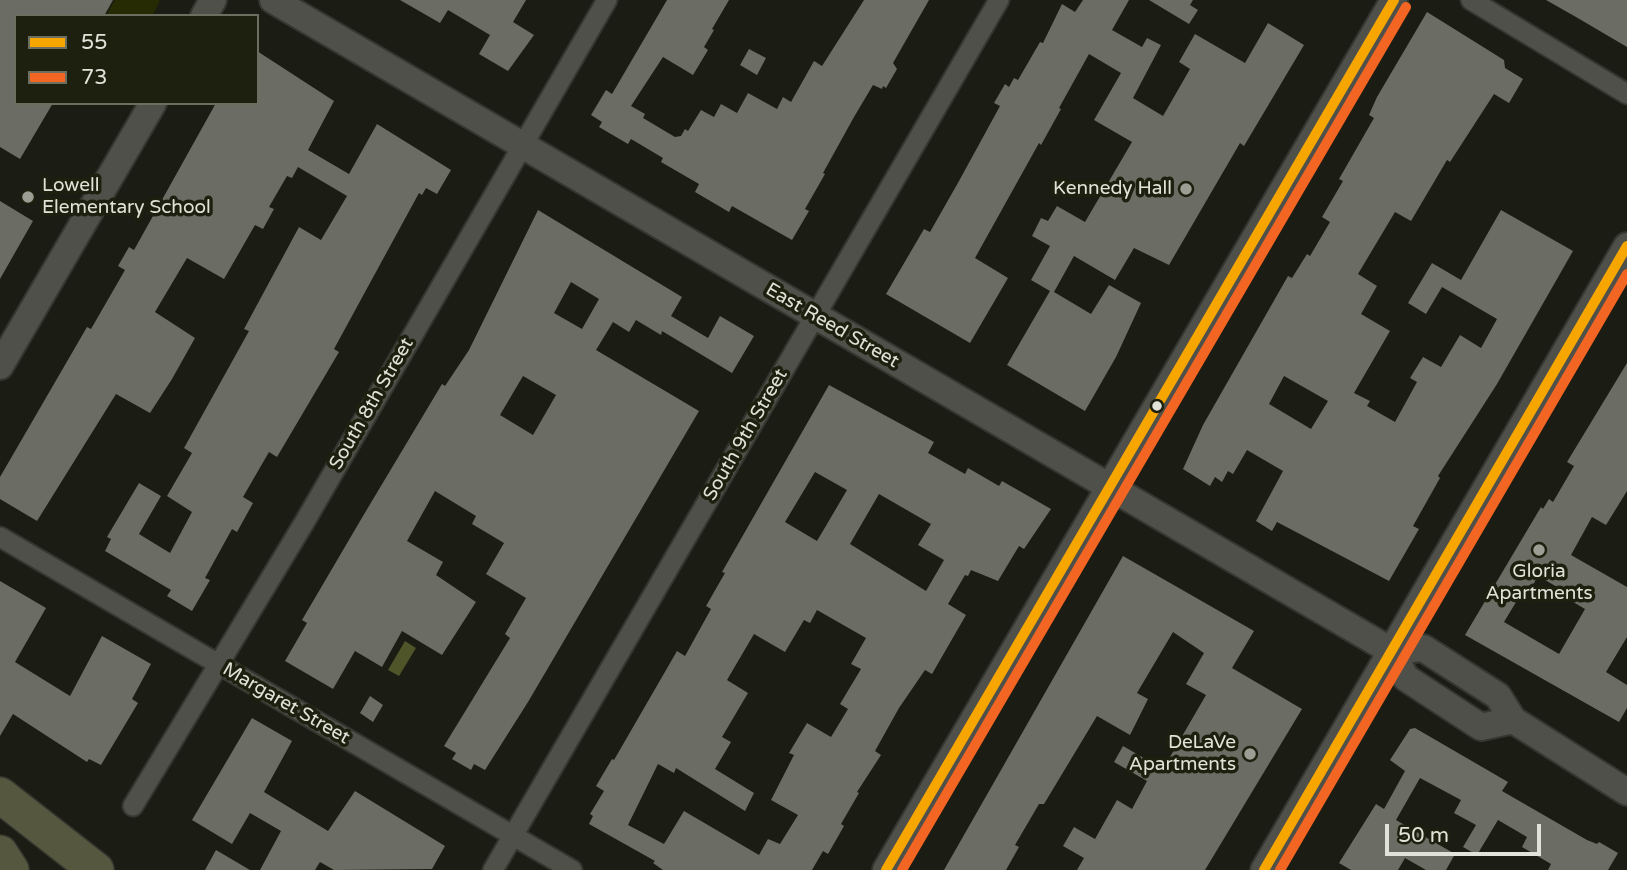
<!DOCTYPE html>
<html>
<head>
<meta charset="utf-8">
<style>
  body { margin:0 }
  #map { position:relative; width:1627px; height:870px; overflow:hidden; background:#1b1c13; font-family:"Varela Round",sans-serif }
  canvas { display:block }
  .legend { position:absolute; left:14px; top:14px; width:245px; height:91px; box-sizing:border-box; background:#1e200f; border:2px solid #6c6e5f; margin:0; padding:9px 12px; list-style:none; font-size:21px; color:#e1e3d8 }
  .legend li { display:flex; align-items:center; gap:14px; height:35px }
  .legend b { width:35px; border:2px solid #6c6e5f }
  .scale { position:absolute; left:1385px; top:824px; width:156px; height:32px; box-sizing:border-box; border:4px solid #e1e3d8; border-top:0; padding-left:9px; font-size:21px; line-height:24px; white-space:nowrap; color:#e1e3d8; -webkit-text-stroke:5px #1e200f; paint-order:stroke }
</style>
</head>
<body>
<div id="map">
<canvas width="1627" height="870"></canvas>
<ul class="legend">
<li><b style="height:9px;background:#f7a600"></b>55</li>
<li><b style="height:9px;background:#f26522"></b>73</li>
</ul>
<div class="scale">50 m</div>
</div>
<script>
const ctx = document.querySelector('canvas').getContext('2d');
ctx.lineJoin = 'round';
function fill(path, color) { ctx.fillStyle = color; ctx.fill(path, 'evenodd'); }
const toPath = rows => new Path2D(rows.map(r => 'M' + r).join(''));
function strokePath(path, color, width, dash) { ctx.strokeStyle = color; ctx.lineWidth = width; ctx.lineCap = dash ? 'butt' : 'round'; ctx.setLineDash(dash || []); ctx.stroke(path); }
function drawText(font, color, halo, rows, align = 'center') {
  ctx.font = font + ' "Varela Round",sans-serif'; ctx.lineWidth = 7; ctx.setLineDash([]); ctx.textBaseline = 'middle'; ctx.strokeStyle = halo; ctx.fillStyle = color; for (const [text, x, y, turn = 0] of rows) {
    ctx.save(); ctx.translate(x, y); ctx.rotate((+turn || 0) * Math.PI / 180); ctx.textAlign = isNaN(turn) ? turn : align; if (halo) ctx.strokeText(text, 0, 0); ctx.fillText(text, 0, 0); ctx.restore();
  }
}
fill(toPath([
  [115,0,158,0,160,1,152,16,106,16]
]), '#272b03');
fill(toPath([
  [405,641,416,648,399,676,388,670]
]), '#505429');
fill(toPath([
  [0,0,113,0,104,16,16,16,16,103,53,103,20,159,0,147],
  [400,0,526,0,513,22,534,35,508,71,479,54,490,35,448,10,440,23],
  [667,0,729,0,712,29,714,30,704,47,708,50,693,75,663,57,631,106,645,114,643,118,675,137,681,136,685,129,688,131,701,110,714,117,721,104,737,113,748,93,777,109,783,97,791,102,814,61,822,66,864,0,929,0,893,63,897,69,886,88,883,86,882,89,873,85,854,117,823,173,825,174,805,209,809,211,792,240,732,206,729,212,695,192,699,184,661,162,663,158,631,139,628,144,599,127,602,122,591,115,606,90,612,94],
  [1083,0,1129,0,1112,30,1142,47,1147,38,1161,45,1133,98,1163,116,1190,69,1179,62,1195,34,1245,63,1268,23,1304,45,1244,146,1240,143,1169,265,1134,248,1115,280,1074,256,1054,292,1091,314,1109,285,1141,303,1116,357,1085,411,1007,365,1050,291,1031,280,1050,246,1032,236,1041,218,1048,221,1057,206,1085,222,1132,142,1094,120,1121,73,1089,54,1059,108,1061,109,1041,145,1039,143,975,258,1008,278,970,343,886,294,924,229,930,232,959,181,1000,106,994,103,1005,84,1009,87,1014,78,1018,80,1040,42,1043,43,1062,4,1075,12],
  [1149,0,1193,0,1190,5,1198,10,1189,24],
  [1546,0,1627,0,1627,47,1576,17],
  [1427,12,1504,60,1505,68,1523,79,1509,103,1494,94,1450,162,1447,160,1411,221,1395,212,1358,274,1377,286,1361,314,1390,331,1354,393,1370,401,1367,406,1395,422,1417,382,1410,378,1423,357,1441,367,1460,335,1481,348,1497,319,1442,287,1426,314,1408,303,1432,263,1461,280,1501,210,1573,251,1497,384,1438,476,1440,478,1413,526,1419,529,1389,581,1277,522,1272,531,1256,521,1283,471,1247,450,1233,474,1228,471,1222,482,1215,477,1210,486,1183,469,1203,425,1288,276,1292,278,1307,254,1310,256,1330,222,1322,217,1343,181,1339,179,1374,118,1369,115,1377,97],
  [1284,376,1328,401,1311,429,1269,404],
  [749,49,766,58,757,75,740,65],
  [257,51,334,101,308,150,349,174,377,124,451,170,437,194,426,188,422,195,419,193,334,349,339,352,277,457,269,452,243,497,253,503,237,532,232,529,205,578,210,580,192,611,167,596,171,590,105,551,111,539,107,537,139,483,161,496,139,534,170,553,192,512,167,496,192,453,184,448,249,331,244,329,299,227,321,240,347,196,298,167,292,178,287,176,269,207,274,209,263,229,255,225,224,279,187,258,155,312,195,338,172,379,150,413,116,394,37,521,0,499,0,477,87,327,91,329,125,270,118,266,129,247,134,250,216,103,257,103],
  [0,201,33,221,0,279],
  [538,210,682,297,671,316,708,338,720,316,754,336,732,373,662,331,661,335,636,320,629,332,613,322,596,350,699,411,528,702,485,770,474,764,471,770,452,759,456,753,444,746,510,638,505,634,526,598,486,574,504,543,472,524,476,516,435,491,407,541,443,562,436,575,476,602,442,655,402,631,382,667,355,651,333,689,285,661,307,623,302,620,363,516,442,384,445,386,469,350],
  [571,282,599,299,582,329,554,313],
  [523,376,556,395,533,435,500,415],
  [1627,363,1627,491,1606,525,1592,517,1571,555,1627,587,1627,637,1606,672,1627,685,1627,708,1619,722,1465,635,1541,507,1543,509,1549,499,1553,502,1574,466,1567,462],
  [1538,576,1571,595,1568,599,1585,609,1559,654,1504,622,1524,589,1529,592],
  [829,385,934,442,928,453,965,474,968,468,999,486,1002,481,1051,509,1024,549,1019,546,998,581,971,570,968,576,965,575,948,604,966,615,932,674,925,670,899,708,875,751,881,755,857,792,859,793,841,824,844,826,828,854,823,851,812,870,663,870,653,863,655,861,589,824,593,816,590,814,604,791,596,786,612,759,614,760,677,651,685,656,711,609,706,606,725,573,722,572],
  [815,472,847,490,817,541,785,522],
  [879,494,931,524,918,545,944,560,926,591,850,544],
  [817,610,866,638,851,664,861,669,840,704,848,709,831,737,807,723,789,753,794,755,771,800,798,815,780,844,768,839,759,855,684,811,664,844,628,825,658,764,674,773,676,768,745,811,754,793,715,769,731,742,722,737,748,693,727,680,754,634,785,652,804,620,810,623],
  [1123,556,1254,631,1232,668,1302,709,1205,870,1077,870,1084,858,1063,846,1074,827,1095,839,1117,800,1132,809,1147,781,1114,762,1123,746,1163,769,1206,695,1186,684,1204,653,1173,632,1137,693,1148,699,1130,735,1097,716,1044,804,1039,804,1015,845,1019,847,1006,870,944,870],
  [0,581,46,608,15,662,70,696,102,636,151,664,132,699,138,703,101,765,89,759,87,762,13,714,0,736],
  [370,696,383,705,373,722,360,713],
  [252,718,292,741,264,792,328,831,355,791,445,846,432,869,334,870,320,862,315,870,260,870,281,831,250,813,232,844,192,820],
  [1415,728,1508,782,1502,791,1587,840,1597,844,1599,842,1618,853,1608,870,1548,870,1551,864,1522,847,1527,837,1498,820,1477,855,1463,847,1476,825,1454,813,1461,800,1420,778,1396,820,1455,854,1446,870,1426,870,1405,858,1398,870,1351,870,1339,863,1376,804,1384,809,1405,771,1390,760,1410,729],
  [216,850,250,870,205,870]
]), '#6b6d64');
const street = toPath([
  [1471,0,1627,94],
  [0,537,572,870],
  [133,806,304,523,607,0],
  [493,870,999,0]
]);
const secondary = toPath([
  [273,0,1371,639,1391,651,1406,678,1481,727,1513,720],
  [204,16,213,0],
  [0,366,153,103],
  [1391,651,1423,648,1498,696,1513,720,1627,792],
  [886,870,1394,0],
  [1264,870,1627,246]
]);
const highway = toPath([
  [0,795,96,870],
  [0,853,11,870]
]);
strokePath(street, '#35362f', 23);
strokePath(secondary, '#35362f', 30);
strokePath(highway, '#35362f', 38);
strokePath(street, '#4f5049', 19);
strokePath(secondary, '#4f5049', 26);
strokePath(highway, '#55573e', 35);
strokePath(toPath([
  [886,870,1394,0],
  [1264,870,1627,246]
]), '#f7a600', 10);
strokePath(toPath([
  [902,870,1406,7],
  [1280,870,1627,274]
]), '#f26522', 10);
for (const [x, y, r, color] of [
  [1186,189,7,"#9c9d93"],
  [28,197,7,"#9c9d93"],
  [1157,406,6,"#e1e3d8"],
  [1539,550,7,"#9c9d93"],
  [1250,754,7,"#9c9d93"]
]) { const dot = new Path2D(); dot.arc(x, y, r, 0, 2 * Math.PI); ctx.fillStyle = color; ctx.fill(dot); strokePath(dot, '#1e200f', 2.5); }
drawText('19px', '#e1e3d8', '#1e200f', [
  ["Lowell",42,186,"left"],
  ["Elementary School",42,208,"left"],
  ["Kennedy Hall",1172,189],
  ["Gloria",1539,572,"center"],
  ["Apartments",1539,594,"center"],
  ["DeLaVe",1236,743],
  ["Apartments",1236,765]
], 'right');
drawText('19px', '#e1e3d8', '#1e200f', [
  ["East Reed Street",832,326,30],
  ["South 8th Street",372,404,-60],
  ["South 9th Street",746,435,-60],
  ["Margaret Street",286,704,30]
]);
</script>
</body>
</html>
